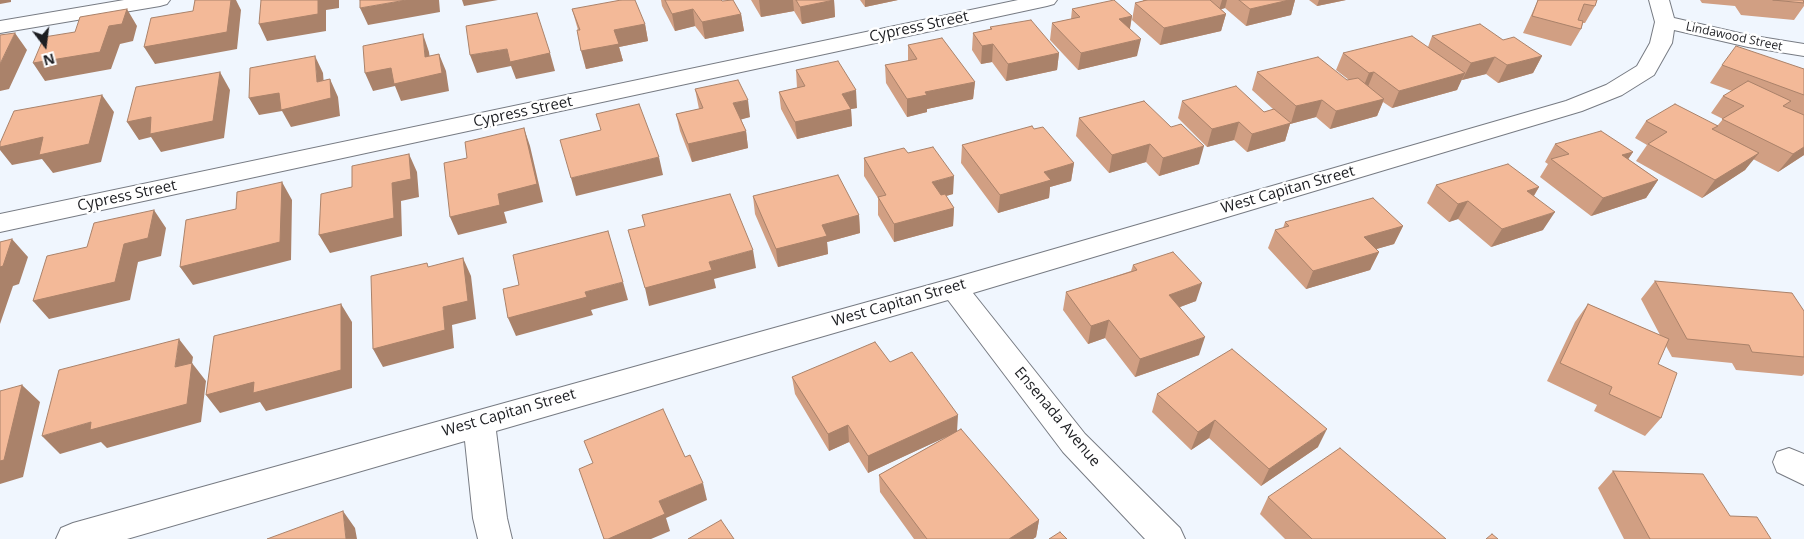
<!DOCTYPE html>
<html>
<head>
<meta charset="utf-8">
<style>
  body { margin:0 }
  #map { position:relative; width:1804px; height:539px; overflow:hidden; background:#f0f6fe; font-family:"Open Sans",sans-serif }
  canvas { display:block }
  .north { position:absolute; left:20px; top:20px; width:50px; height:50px; -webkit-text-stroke:4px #fff; paint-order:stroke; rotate:165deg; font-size:14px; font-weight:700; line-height:20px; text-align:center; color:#1d1e22 }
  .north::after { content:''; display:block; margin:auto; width:18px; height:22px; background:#1d1e22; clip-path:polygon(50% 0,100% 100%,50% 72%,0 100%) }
</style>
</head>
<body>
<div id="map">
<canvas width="1804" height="539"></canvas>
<div class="north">N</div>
</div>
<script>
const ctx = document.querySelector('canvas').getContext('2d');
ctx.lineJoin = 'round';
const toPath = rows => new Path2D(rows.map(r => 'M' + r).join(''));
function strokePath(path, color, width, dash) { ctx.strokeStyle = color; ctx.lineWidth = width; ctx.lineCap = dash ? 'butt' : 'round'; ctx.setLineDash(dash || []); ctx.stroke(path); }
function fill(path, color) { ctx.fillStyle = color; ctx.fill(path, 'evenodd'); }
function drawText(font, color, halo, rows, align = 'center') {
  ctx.font = font + ' "Open Sans",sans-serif'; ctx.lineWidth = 5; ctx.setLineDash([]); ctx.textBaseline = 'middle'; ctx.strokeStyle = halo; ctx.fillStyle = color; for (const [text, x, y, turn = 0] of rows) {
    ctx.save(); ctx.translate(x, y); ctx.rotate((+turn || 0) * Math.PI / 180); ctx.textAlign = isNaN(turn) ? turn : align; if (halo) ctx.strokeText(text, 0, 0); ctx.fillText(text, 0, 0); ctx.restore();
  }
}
const minor = toPath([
  [124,0,170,0,167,4,160,6,0,33,0,21,124,0],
  [1018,0,1057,0,1054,4,1047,6,0,232,0,214,1018,0],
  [1649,0,1669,0,1674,18,1748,35,1804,44,1804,56,1748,47,1674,30,1672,43,1654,75,1622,95,1582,111,973,293,1085,434,1180,528,1185,539,1145,539,1063,452,948,300,496,431,507,518,512,539,478,539,473,518,465,441,127,539,56,539,61,528,73,523,954,278,1566,101,1606,85,1637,66,1650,43,1655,22,1649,0],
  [1789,448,1804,454,1804,485,1777,472,1773,462,1777,452,1789,448]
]);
strokePath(minor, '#777b83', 2);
fill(minor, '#fff');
fill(toPath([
  [661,0,721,0,741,14,744,31,705,39,695,26,675,31,662,6],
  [751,0,834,0,835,17,802,24,794,11,761,17],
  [860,0,898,0,865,7],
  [1143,0,1295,0,1291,15,1246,26,1225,8,1221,9,1226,14,1221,31,1160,45,1132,20,1135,3,1143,1],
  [1309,0,1346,0,1317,6],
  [1538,0,1597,0,1595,6,1585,23,1583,23,1581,29,1571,46,1523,33],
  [1700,0,1804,0,1804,6,1794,20,1741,15,1735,6,1702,3],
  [572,9,645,24,648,41,619,47,623,61,586,69,578,30],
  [1072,9,1132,16,1130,29,1137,56,1078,70,1050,40,1052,23,1071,19],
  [990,27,1059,53,1057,70,1006,81,992,62,981,64,972,50,973,33,990,30],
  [1432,36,1503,40,1542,56,1533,73,1498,83,1486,74,1462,80,1461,79,1457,90,1392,108,1383,102,1377,116,1330,129,1316,117,1290,124,1285,141,1247,152,1234,140,1207,147,1178,118,1182,101,1264,112,1273,109,1252,90,1257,72,1347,80,1349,80,1336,70,1343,53,1428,47],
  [908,45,975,82,973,99,927,109,927,112,907,117,886,83,885,65,908,61],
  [1722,65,1804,69,1804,155,1778,172,1753,159,1745,170,1702,198,1636,161,1647,145,1635,138,1646,121,1718,125,1723,119,1711,113,1723,96,1732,91,1710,83],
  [796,70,857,108,851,109,852,126,797,139,781,109,779,92,797,88],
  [695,89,750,117,741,119,746,131,748,148,692,162,680,131,676,114,699,109],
  [1144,101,1199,164,1159,176,1146,162,1109,173,1076,136,1079,118],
  [1034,129,1074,163,1071,181,1050,187,1049,198,998,213,961,163,962,145],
  [1555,144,1633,152,1628,159,1658,180,1646,198,1591,216,1540,177,1548,164,1545,162],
  [864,158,953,194,946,196,954,208,953,226,894,242,878,215,878,198,864,176],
  [1436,185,1539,187,1534,196,1543,230,1491,247,1458,219,1449,222,1427,203],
  [753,196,859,215,860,233,827,242,828,254,778,267,755,214],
  [1285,222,1403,226,1394,244,1376,249,1379,252,1370,270,1306,289,1268,248,1275,230,1283,228],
  [1133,265,1196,301,1180,307,1199,355,1135,377,1105,338,1088,344,1063,310,1066,292,1131,271],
  [1655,281,1804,311,1804,374,1802,376,1736,370,1732,363,1672,357,1666,346,1658,364,1661,418,1645,436,1594,411,1597,405,1547,381,1575,322,1588,304,1660,335,1641,299],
  [890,362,1039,520,1036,537,1033,539,914,539,880,492,879,475,952,434,868,473,849,442,829,451,795,394,792,377],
  [1157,394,1318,447,1261,486,1209,438,1191,450,1152,412],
  [1613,471,1730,516,1771,539,1624,539,1598,488],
  [1268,497,1446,539,1285,539,1260,514]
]), '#d19f83');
fill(toPath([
  [0,0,11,0,11,2,0,4],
  [231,0,236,0,241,10,237,49,155,64,144,47],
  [318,0,339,0,339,8,326,10,326,31,267,41,259,24],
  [406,0,439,0,440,12,368,25,360,8],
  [462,0,498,0,464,6],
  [759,0,793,0,794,11,761,17],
  [834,0,835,17,802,24,800,7],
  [865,0,898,0,865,7],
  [1222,0,1227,0,1225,8,1219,10],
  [1289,0,1295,0,1291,15,1246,26,1250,9],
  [1319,0,1346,0,1317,6],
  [127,9,137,26,133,41,120,44,111,69,45,81,33,63],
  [693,9,695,26,675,31,672,14],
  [741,14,744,31,705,39,702,22],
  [1226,14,1221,31,1160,45,1164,28],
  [1132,16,1129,33,1119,19],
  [645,24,648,41,619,47,623,61,586,69,581,51,614,30],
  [15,33,27,50,9,89,0,91,0,64],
  [423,34,429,52,432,75,425,57],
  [1141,39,1137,56,1078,70,1081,53],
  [993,44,992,62,981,64,982,46],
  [507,49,550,53,555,71,516,79,511,66,477,73,470,55],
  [1059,53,1057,70,1006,81,1008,64],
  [439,54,446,71,449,91,401,101,395,86,373,91,365,73],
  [315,56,323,73,325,99,317,82],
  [1542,56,1533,73,1498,83,1507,65],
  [1495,57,1486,74,1462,80,1471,63],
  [220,72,230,90,224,138,161,152,151,137,139,140,127,122],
  [1374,72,1367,89,1362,90,1369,73],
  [1465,73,1457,90,1392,108,1399,91],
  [330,79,338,97,340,116,291,127,282,111,259,115,249,98],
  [975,82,973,99,927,109,927,112,907,117,907,99,925,92],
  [856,90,857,108,851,109,852,126,797,139,795,122,842,94],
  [102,95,114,112,101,162,53,173,42,159,12,165,0,150,0,147],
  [1384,99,1377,116,1330,129,1336,111],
  [748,100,750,117,736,121,733,103],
  [1322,100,1316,117,1290,124,1285,141,1247,152,1252,134,1291,123,1296,106],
  [1239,122,1234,140,1207,147,1212,129],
  [524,128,530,146,543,202,504,212,507,223,458,235,450,217,498,194],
  [746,131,748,148,692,162,688,144],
  [1150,144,1146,162,1109,173,1112,155],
  [1204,146,1199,164,1159,176,1163,158],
  [1804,147,1804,155,1778,172,1793,154],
  [1633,152,1621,170,1622,155],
  [1759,153,1745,170,1702,198,1715,180],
  [409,154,417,172,419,197,401,201,402,236,330,253,319,235],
  [659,157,663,175,576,196,571,178],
  [1074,163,1071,181,1050,187,1049,198,998,213,1000,195,1044,172],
  [954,176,953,194,931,200,932,182],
  [1658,180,1646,198,1591,216,1603,198],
  [282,182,292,200,291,260,193,285,180,267],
  [1539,187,1528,205,1527,191],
  [1468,201,1458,219,1449,222,1458,204],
  [954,208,953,226,894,242,894,224],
  [154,210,166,228,161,256,138,262,130,300,49,319,33,301,124,244],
  [1555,212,1543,230,1491,247,1502,229],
  [859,215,860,233,827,242,828,254,778,267,776,249,822,225],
  [1403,226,1394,244,1356,255,1364,237],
  [12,239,28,257,19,284,13,286,0,324,0,267],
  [753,250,756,268,714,279,716,288,649,306,645,288,709,262],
  [1379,252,1370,270,1306,289,1313,271],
  [463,258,471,276,476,319,452,325,454,348,383,367,373,349,443,307],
  [623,282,628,300,591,310,593,315,516,336,508,318,585,292],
  [1202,283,1196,301,1164,313,1169,295],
  [341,304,352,322,352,388,266,411,260,402,220,413,206,395],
  [1109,320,1105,338,1088,344,1091,326],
  [1205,337,1199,355,1135,377,1140,359],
  [179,339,193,357,191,370,192,363,206,381,201,422,107,448,101,442,60,454,42,436,91,422,175,367],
  [22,385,40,402,23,477,0,484,0,461],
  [958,415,957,432,868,473,868,456],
  [1215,420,1209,438,1191,450,1198,432],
  [848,425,849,442,829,451,828,434],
  [1327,429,1318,447,1261,486,1269,469],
  [703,483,707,500,666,518,670,531,651,539,608,539,659,501],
  [343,511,355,528,357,539,346,539],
  [1039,520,1036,537,1033,539,1009,539]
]), '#aa826a');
const building = toPath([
  [195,0,231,0,227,32,144,47,151,18,193,11,195,0],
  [261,0,318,0,318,14,259,24,261,0],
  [360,0,406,0,360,8,360,0],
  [621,0,635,0,645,24,614,30,619,44,581,51,577,30,580,30,572,9,621,0],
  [665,0,721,0,722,1,733,0,741,14,702,22,693,9,672,14,665,0],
  [796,0,834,0,800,7,796,0],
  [1114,0,1132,16,1119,19,1141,39,1081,53,1052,23,1080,17,1072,9,1114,0],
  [1147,0,1210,0,1226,14,1164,28,1135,3,1147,0],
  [1239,0,1289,0,1250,9,1239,0],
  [1538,0,1597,0,1595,6,1584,4,1578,20,1583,21,1581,29,1532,16,1538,0],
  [1773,0,1803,0,1804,3,1773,0],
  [127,9,122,24,109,26,100,52,33,63,44,37,75,32,80,17,127,9],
  [537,13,550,53,510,62,507,49,470,55,466,26,537,13],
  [1031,20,1059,53,1008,64,993,44,982,46,973,33,992,29,990,27,1031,20],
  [1480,24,1503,40,1514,37,1542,56,1507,65,1495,57,1471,63,1432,36,1480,24],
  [15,33,0,64,0,35,15,33],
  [423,34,425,57,439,54,442,73,394,84,391,68,365,73,363,46,423,34],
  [1412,36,1465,73,1399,91,1374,72,1369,73,1343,53,1412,36],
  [942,38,975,82,925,92,927,95,907,99,885,65,917,59,908,45,942,38],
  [1736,46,1804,69,1804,95,1722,65,1736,46],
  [315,56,317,82,330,79,331,98,281,110,279,93,249,98,250,68,315,56],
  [1318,57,1347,80,1358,78,1384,99,1336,111,1322,100,1296,106,1257,72,1318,57],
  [838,61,856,90,842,94,851,109,795,122,779,92,805,86,796,70,838,61],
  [220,72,213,121,150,134,151,117,127,122,136,87,220,72],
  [738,80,748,100,733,103,746,131,688,144,676,114,703,108,695,89,738,80],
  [1748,81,1791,101,1783,106,1804,115,1804,147,1793,154,1722,119,1744,106,1723,96,1748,81],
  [1236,86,1264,112,1274,109,1291,123,1252,134,1239,122,1212,129,1182,101,1236,86],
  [102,95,89,144,39,155,43,137,0,147,0,143,14,111,102,95],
  [1144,101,1171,127,1181,124,1204,146,1163,158,1150,144,1112,155,1079,118,1144,101],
  [639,104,659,157,571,178,560,140,601,130,596,114,639,104],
  [1675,104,1718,126,1712,129,1759,153,1715,180,1648,144,1667,132,1646,121,1675,104],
  [1032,126,1034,129,1043,127,1074,163,1044,172,1051,180,1000,195,962,145,1032,126],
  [524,128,537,184,498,194,500,205,450,217,444,163,467,158,465,142,524,128],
  [1601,131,1633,152,1622,155,1658,180,1603,198,1551,159,1569,154,1555,144,1601,131],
  [933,147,954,176,932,182,941,195,945,194,954,208,894,224,878,197,886,195,864,158,904,148,908,153,933,147],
  [409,154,411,179,392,183,394,218,319,235,321,194,352,187,352,166,409,154],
  [1508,164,1539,187,1527,191,1555,212,1502,229,1468,201,1458,204,1436,185,1508,164],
  [838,175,859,215,822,225,827,236,776,249,753,196,838,175],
  [282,182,280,242,180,267,186,220,236,209,237,192,282,182],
  [730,194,753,250,709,262,712,270,645,288,628,230,645,226,642,215,730,194],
  [1373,198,1403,226,1364,237,1379,252,1313,271,1275,230,1289,226,1285,222,1373,198],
  [154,210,148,238,124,244,115,282,33,301,47,256,87,247,94,223,154,210],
  [608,231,623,282,585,292,587,297,508,318,503,289,519,285,513,255,608,231],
  [12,239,3,266,0,267,0,242,12,239],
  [1173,252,1202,283,1169,295,1205,337,1140,359,1109,320,1091,326,1066,292,1137,270,1133,265,1173,252],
  [463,258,468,301,443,307,445,330,373,349,371,276,427,263,428,267,463,258],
  [1655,281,1792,293,1804,311,1804,357,1752,352,1749,345,1687,339,1655,281],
  [341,304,341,370,253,393,254,382,206,395,214,336,341,304],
  [1588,304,1669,339,1658,364,1677,373,1661,418,1609,394,1612,387,1560,363,1588,304],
  [179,339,175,367,192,363,187,404,90,430,91,422,42,436,59,370,179,339],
  [875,342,890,362,912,352,958,415,868,456,848,425,828,434,792,377,875,342],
  [1232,349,1327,429,1269,469,1215,420,1198,432,1157,394,1232,349],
  [22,385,4,460,0,461,0,391,22,385],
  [663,409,685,457,690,455,703,483,659,501,665,514,608,539,604,539,579,469,593,463,584,441,663,409],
  [961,429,1039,520,1009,539,927,539,879,475,961,429],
  [1340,448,1446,539,1312,539,1268,497,1340,448],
  [1613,471,1703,474,1730,516,1757,517,1771,539,1650,539,1613,471],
  [343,511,346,539,267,539,343,511],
  [721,520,734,539,688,539,721,520],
  [1060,532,1067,539,1049,539,1060,532],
  [1492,534,1498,539,1486,539,1492,534]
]);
fill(building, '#f3b998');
strokePath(building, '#aa826a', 1);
drawText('12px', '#1d1e22', '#fff', [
  ["Lindawood Street",1734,37,12]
]);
drawText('15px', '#1d1e22', '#fff', [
  ["Cypress Street",919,27,-12],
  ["Cypress Street",523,112,-12],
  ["West Capitan Street",1288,190,-16],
  ["Cypress Street",127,196,-12],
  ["West Capitan Street",899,303,-16],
  ["West Capitan Street",509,413,-16],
  ["Ensenada Avenue",1057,417,50]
]);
</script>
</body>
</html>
